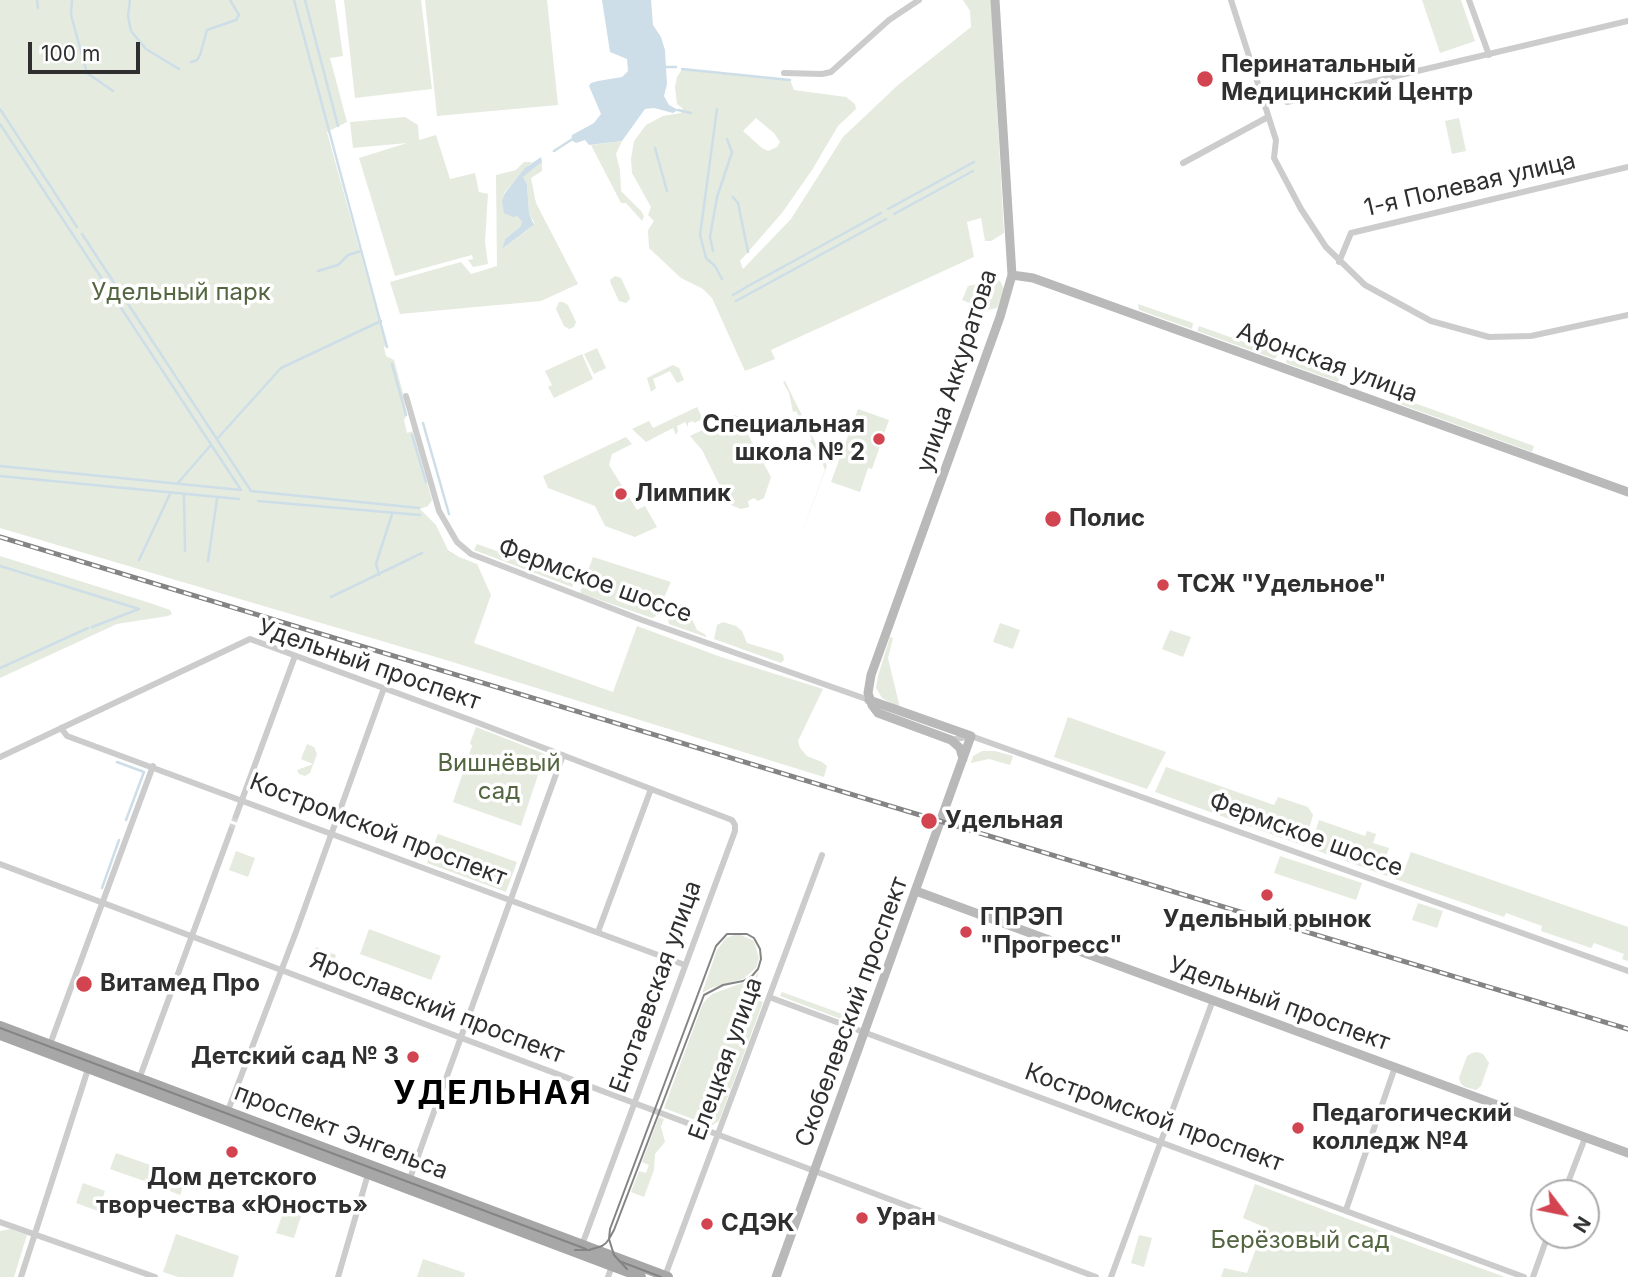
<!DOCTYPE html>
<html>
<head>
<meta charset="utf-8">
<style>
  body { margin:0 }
  #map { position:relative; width:1628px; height:1277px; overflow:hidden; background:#fff; font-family:Inter,sans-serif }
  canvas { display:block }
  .north { position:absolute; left:1530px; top:1179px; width:70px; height:70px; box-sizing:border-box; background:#fff; border:2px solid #acacac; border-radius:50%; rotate:122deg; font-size:19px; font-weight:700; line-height:28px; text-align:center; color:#2f2f2f }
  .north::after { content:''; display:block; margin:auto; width:24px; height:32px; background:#d34451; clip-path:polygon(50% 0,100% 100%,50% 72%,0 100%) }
  .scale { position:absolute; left:28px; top:42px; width:112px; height:32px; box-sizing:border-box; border:4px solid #2f2f2f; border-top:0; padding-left:9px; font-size:21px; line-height:24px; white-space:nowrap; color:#2f2f2f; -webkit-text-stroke:5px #fff; paint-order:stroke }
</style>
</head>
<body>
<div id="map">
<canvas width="1628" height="1277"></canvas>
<div class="north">N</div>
<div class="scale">100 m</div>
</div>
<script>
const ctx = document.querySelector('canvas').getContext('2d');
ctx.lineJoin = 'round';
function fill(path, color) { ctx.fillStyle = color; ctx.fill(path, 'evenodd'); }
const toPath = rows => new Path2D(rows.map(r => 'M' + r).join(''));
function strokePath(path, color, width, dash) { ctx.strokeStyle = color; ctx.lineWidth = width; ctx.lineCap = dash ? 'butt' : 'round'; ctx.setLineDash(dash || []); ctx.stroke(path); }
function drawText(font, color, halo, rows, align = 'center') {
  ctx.font = font + ' Inter,sans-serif'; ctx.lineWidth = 7; ctx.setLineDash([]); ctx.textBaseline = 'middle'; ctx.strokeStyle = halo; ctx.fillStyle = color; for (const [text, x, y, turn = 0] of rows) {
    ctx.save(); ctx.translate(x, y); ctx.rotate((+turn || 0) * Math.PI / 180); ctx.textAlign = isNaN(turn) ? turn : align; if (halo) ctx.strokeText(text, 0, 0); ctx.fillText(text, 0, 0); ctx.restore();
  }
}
fill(toPath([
  [0,0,335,0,343,56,330,58,347,122,327,132,386,346,384,347,386,356,394,360,403,393,407,415,404,420,407,433,413,431,432,500,428,506,420,509,436,525,448,550,459,557,477,564,491,595,474,643,613,692,637,626,721,657,823,689,798,741,800,748,807,756,822,762,827,766,824,777,446,660,0,528],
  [344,0,421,0,432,89,355,98],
  [425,0,547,0,558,105,437,116],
  [963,0,991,0,1004,233,991,241,985,241,981,218,967,222,974,257,771,350,775,359,745,371,712,298,703,289,681,278,649,248,648,230,654,221,648,215,651,207,632,173,631,159,634,141,646,125,663,116,681,113,683,109,677,104,675,87,677,77,682,69,790,80,794,90,846,97,855,104,856,109,838,126,812,170,782,213,740,261,743,269,791,219,843,137,898,85,971,27,970,11],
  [756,118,774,133,780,142,777,147,768,151,762,148,743,131],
  [1422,0,1461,0,1475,41,1440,53],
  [405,117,418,125,419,140,436,135,450,179,475,173,479,192,488,194,485,242,488,264,473,267,468,260,473,259,472,255,395,276,359,158,407,143,353,148,350,122],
  [1459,118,1466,151,1452,154,1445,121],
  [622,141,616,154,620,170,621,191,641,211,644,216,642,221,626,203,621,203,591,145],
  [524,162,532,162,504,193,522,221,520,227,505,239,502,249,532,227,534,222,529,213,527,184,523,177,542,162,542,171,531,178,536,203,578,284,541,301,400,314,390,282,461,262,471,274,497,266,496,175,516,170],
  [615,276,621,278,629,295,630,299,626,303,619,301,611,284,610,280],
  [996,280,1000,281,1004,289,997,308,987,310,962,300,968,286],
  [559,302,563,302,568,305,576,322,574,327,569,329,564,326,556,309],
  [1138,304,1193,323,1192,329,1139,310],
  [1199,326,1278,354,1275,359,1197,331],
  [597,348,606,368,594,374,584,354],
  [582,354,593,379,554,398,548,387,552,385,545,371],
  [1287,357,1340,376,1338,382,1286,363],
  [673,365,679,368,684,380,677,383,670,371,653,379,656,388,651,392,647,378],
  [785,381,827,466,795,551,825,470,821,460,823,459,810,441,812,439,807,430,804,431,799,422,801,420,796,411,793,412,789,393,783,382],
  [1395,396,1534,446,1532,452,1394,402],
  [697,407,703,419,694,423,693,421,688,423,688,427,685,422,677,426,678,431,676,435,673,428,646,442,632,429,649,421,653,428],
  [858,409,889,420,872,469,868,468,860,492,831,482],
  [734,415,738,416,771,477,764,498,758,501,754,498,748,501,749,507,741,509,731,505,724,486,721,487,718,482,702,450,690,436],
  [626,437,632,444,612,454,609,465,637,510,645,506,657,527,635,537,605,526,595,506,548,488,543,476],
  [477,544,575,579,572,587,474,550],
  [0,556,150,603,170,610,172,614,168,616,117,624,0,678],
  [593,557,671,582,655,617,652,618,580,593],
  [675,602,686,606,697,630,706,635,706,637,669,624,668,620],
  [723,622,736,626,742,631,747,643,780,653,783,655,784,660,781,663,714,639,717,625],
  [1000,623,1020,630,1013,649,993,642],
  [1170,630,1191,637,1183,657,1162,649],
  [890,637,893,638,888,658,900,708,882,698,876,688,878,676],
  [1068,717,1166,752,1147,789,1054,757],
  [476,727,545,754,521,826,453,802,472,746,470,743],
  [307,744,314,747,317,754,310,773,305,776,299,774,297,770,313,764,301,759],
  [982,751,995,751,1013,756,1010,765,989,759,971,763,973,756],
  [1166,767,1274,805,1278,797,1308,807,1313,815,1304,846,1155,792],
  [1319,820,1365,836,1367,831,1376,834,1373,843,1389,848,1384,863,1390,865,1387,876,1310,848],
  [438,834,517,862,506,892,427,863],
  [236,851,255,858,248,877,229,870],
  [1411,852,1628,927,1628,961,1622,959,1624,954,1594,943,1591,948,1541,931,1542,926,1506,913,1504,917,1395,879,1397,873,1403,874],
  [1280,856,1362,883,1356,900,1274,873],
  [1418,903,1443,911,1437,928,1412,920],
  [369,929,441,956,431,980,360,954],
  [734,935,741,935,754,941,759,958,756,968,743,979,711,988,702,993,717,950,726,938],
  [316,947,336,955,331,969,311,961],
  [759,972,750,997,763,1002,719,1121,711,1126,664,1108,703,1003,712,994,753,979],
  [782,992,856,1019,854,1024,780,996],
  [1477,1052,1483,1054,1489,1063,1481,1086,1476,1090,1465,1087,1461,1084,1459,1078,1467,1056,1472,1053],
  [659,1117,664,1119,661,1127,665,1142,655,1154,654,1170,644,1197,631,1192,639,1171,646,1173,649,1165,642,1162],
  [116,1153,153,1166,147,1182,110,1169],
  [163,1170,186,1179,180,1195,157,1186],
  [83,1183,105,1191,98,1211,76,1203],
  [1255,1184,1428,1249,1505,1277,1221,1277,1224,1268,1247,1273,1264,1227,1243,1218],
  [288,1199,305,1204,294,1238,276,1233],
  [10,1229,27,1235,14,1277,0,1277,0,1231],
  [176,1234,239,1256,233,1277,178,1277,163,1272],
  [1139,1235,1152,1238,1144,1267,1131,1263],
  [423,1259,465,1273,464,1277,417,1277]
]), '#e5ebde');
fill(toPath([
  [602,0,651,0,653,25,661,37,665,50,667,84,664,96,669,105,678,110,673,113,654,108,645,109,622,141,589,145,585,140,576,143,571,140,572,135,594,123,601,114,589,86,591,83,598,81,622,77,628,71,627,59,610,52],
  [541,157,542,162,523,177,527,184,529,213,534,225,502,249,505,239,520,227,522,221,517,216,513,217,504,213,502,202,505,193,525,168]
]), '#cddee8');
strokePath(toPath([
  [37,0,38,8],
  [72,0,71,15,87,73,113,91],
  [130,0,128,16,131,31,146,49,179,69],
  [294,0,387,347],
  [305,0,338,126],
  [191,62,197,60,200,55,207,30,236,20,239,15,230,0],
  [665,67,676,67],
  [682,69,790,80],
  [0,109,77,227],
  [717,109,700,235,706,258,715,266,722,279],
  [678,110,691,113],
  [0,124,241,490,0,466],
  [655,148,667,191],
  [554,151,571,140],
  [733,197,738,203,748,252],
  [888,209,974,162],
  [894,214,973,171],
  [82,234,251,491,419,508],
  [713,251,710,237,717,197,732,152,727,139],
  [318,271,338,265,348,255,361,251],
  [750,285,881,213],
  [733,295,748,286],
  [736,301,886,219],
  [392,364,406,415],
  [423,423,449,514],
  [412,435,426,482],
  [217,439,281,368,381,321],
  [0,476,239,499],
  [177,484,211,445],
  [184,495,185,551],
  [258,501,420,515],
  [139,560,170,494],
  [208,561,217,499],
  [0,566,139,609,92,627],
  [379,575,376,564,392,514],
  [331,597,422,553],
  [0,668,88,628],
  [117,762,144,772,126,820],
  [102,888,119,840]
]), '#cddee8', 2.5);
strokePath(toPath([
  [231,830,236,816]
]), '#d5d5d5', 6, [6, 3]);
strokePath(toPath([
  [1231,0,1276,140,1274,158,1301,209,1326,247,1365,285,1431,321,1489,337,1531,336,1628,315],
  [1469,0,1489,55],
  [784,73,822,74,831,72,889,20,919,0],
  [1287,102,1628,21],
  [1183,163,1268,117],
  [1339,262,1351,233,1628,167],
  [406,396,439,511,457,542,471,554,642,620,869,700],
  [61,728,67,736,685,965],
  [951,740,971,736,1628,971],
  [0,757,250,639,476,722,732,820,735,825,735,831,582,1245],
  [236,816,295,656],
  [0,864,1096,1277],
  [598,932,651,789],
  [769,997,1524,1277],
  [49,1047,153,766],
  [138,1082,231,830],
  [227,1113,296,932,384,688],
  [409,1181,563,755],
  [1564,1193,1585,1138],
  [1346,1210,1395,1067],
  [0,1222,155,1277],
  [665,1276,822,855],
  [21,1277,89,1066],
  [338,1277,368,1174],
  [608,1277,612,1266],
  [1111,1277,1213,1000],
  [1533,1277,1548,1235]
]), '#ccc', 6);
strokePath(toPath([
  [1012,275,1033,278,1628,492],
  [963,759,960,748,951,740,878,713,872,705,868,693,871,675,1000,317,1012,275,995,0],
  [916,891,1628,1153],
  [776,1277,971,736,869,700]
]), '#b9b9b9', 9);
strokePath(toPath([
  [0,1026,668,1277],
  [0,1035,641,1277]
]), '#a7a7a7', 10);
strokePath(toPath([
  [0,1028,586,1249],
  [575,1250,589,1250,602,1246,606,1243,609,1239,614,1230,704,995,723,985,743,981,752,976,758,969,761,959,760,949,754,938,747,934,727,934,716,946,610,1229,609,1239,614,1255,627,1269],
  [619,1261,661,1277]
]), '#848484', 2);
const rail = toPath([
  [0,537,1628,1029]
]);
strokePath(rail, '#848484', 5);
strokePath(rail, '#fff', 2.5, [8]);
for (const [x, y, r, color] of [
  [1205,79,9,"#d34451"],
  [879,439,7,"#d34451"],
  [621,494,7,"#d34451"],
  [1053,519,9,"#d34451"],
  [1163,585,7,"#d34451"],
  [929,821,9,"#d34451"],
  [1267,895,7,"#d34451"],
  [966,932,7,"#d34451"],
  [84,984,9,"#d34451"],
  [413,1057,7,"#d34451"],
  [1298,1128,7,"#d34451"],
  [232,1152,7,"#d34451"],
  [862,1218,7,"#d34451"],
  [707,1224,7,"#d34451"]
]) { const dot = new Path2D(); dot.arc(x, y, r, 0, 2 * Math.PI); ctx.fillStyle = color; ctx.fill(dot); strokePath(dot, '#fff', 2.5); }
drawText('bold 24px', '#2f2f2f', '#fff', [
  ["Перинатальный",1221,65],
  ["Медицинский Центр",1221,93],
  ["Специальная",865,425,"right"],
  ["школа № 2",865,453,"right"],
  ["Лимпик",635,494],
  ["Полис",1069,519],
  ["ТСЖ \"Удельное\"",1177,585],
  ["Удельная",945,821],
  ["ГПРЭП",980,918],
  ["\"Прогресс\"",980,946],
  ["Удельный рынок",1267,920,"center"],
  ["Витамед Про",100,984],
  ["Детский сад № 3",399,1057,"right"],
  ["Педагогический",1312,1114],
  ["колледж №4",1312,1142],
  ["Дом детского",232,1178,"center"],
  ["творчества «Юность»",232,1206,"center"],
  ["Уран",876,1218],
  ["СДЭК",721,1224]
], 'left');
drawText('24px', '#2f2f2f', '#fff', [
  ["1-я Полевая улица",1470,185,-13],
  ["Афонская улица",1327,363,20],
  ["улица Аккуратова",957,371,-72],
  ["Фермское шоссе",595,581,20],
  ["Удельный проспект",369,665,19],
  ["Костромской проспект",378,830,21],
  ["Фермское шоссе",1306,835,20],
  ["Енотаевская улица",656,987,-70],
  ["Удельный проспект",1279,1004,20],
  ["Ярославский проспект",437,1008,21],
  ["Скобелевский проспект",852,1012,-70],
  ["Елецкая улица",726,1059,-70],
  ["Костромской проспект",1154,1118,20],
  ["проспект Энгельса",341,1132,21]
]);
drawText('24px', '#536641', '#fff', [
  ["Удельный парк",181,293],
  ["Вишнёвый",499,764],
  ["сад",499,792],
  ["Берёзовый сад",1300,1241]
]);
ctx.letterSpacing = '2px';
drawText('bold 32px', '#000', '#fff', [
  ["УДЕЛЬНАЯ",493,1094]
]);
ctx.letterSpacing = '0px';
</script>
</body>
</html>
